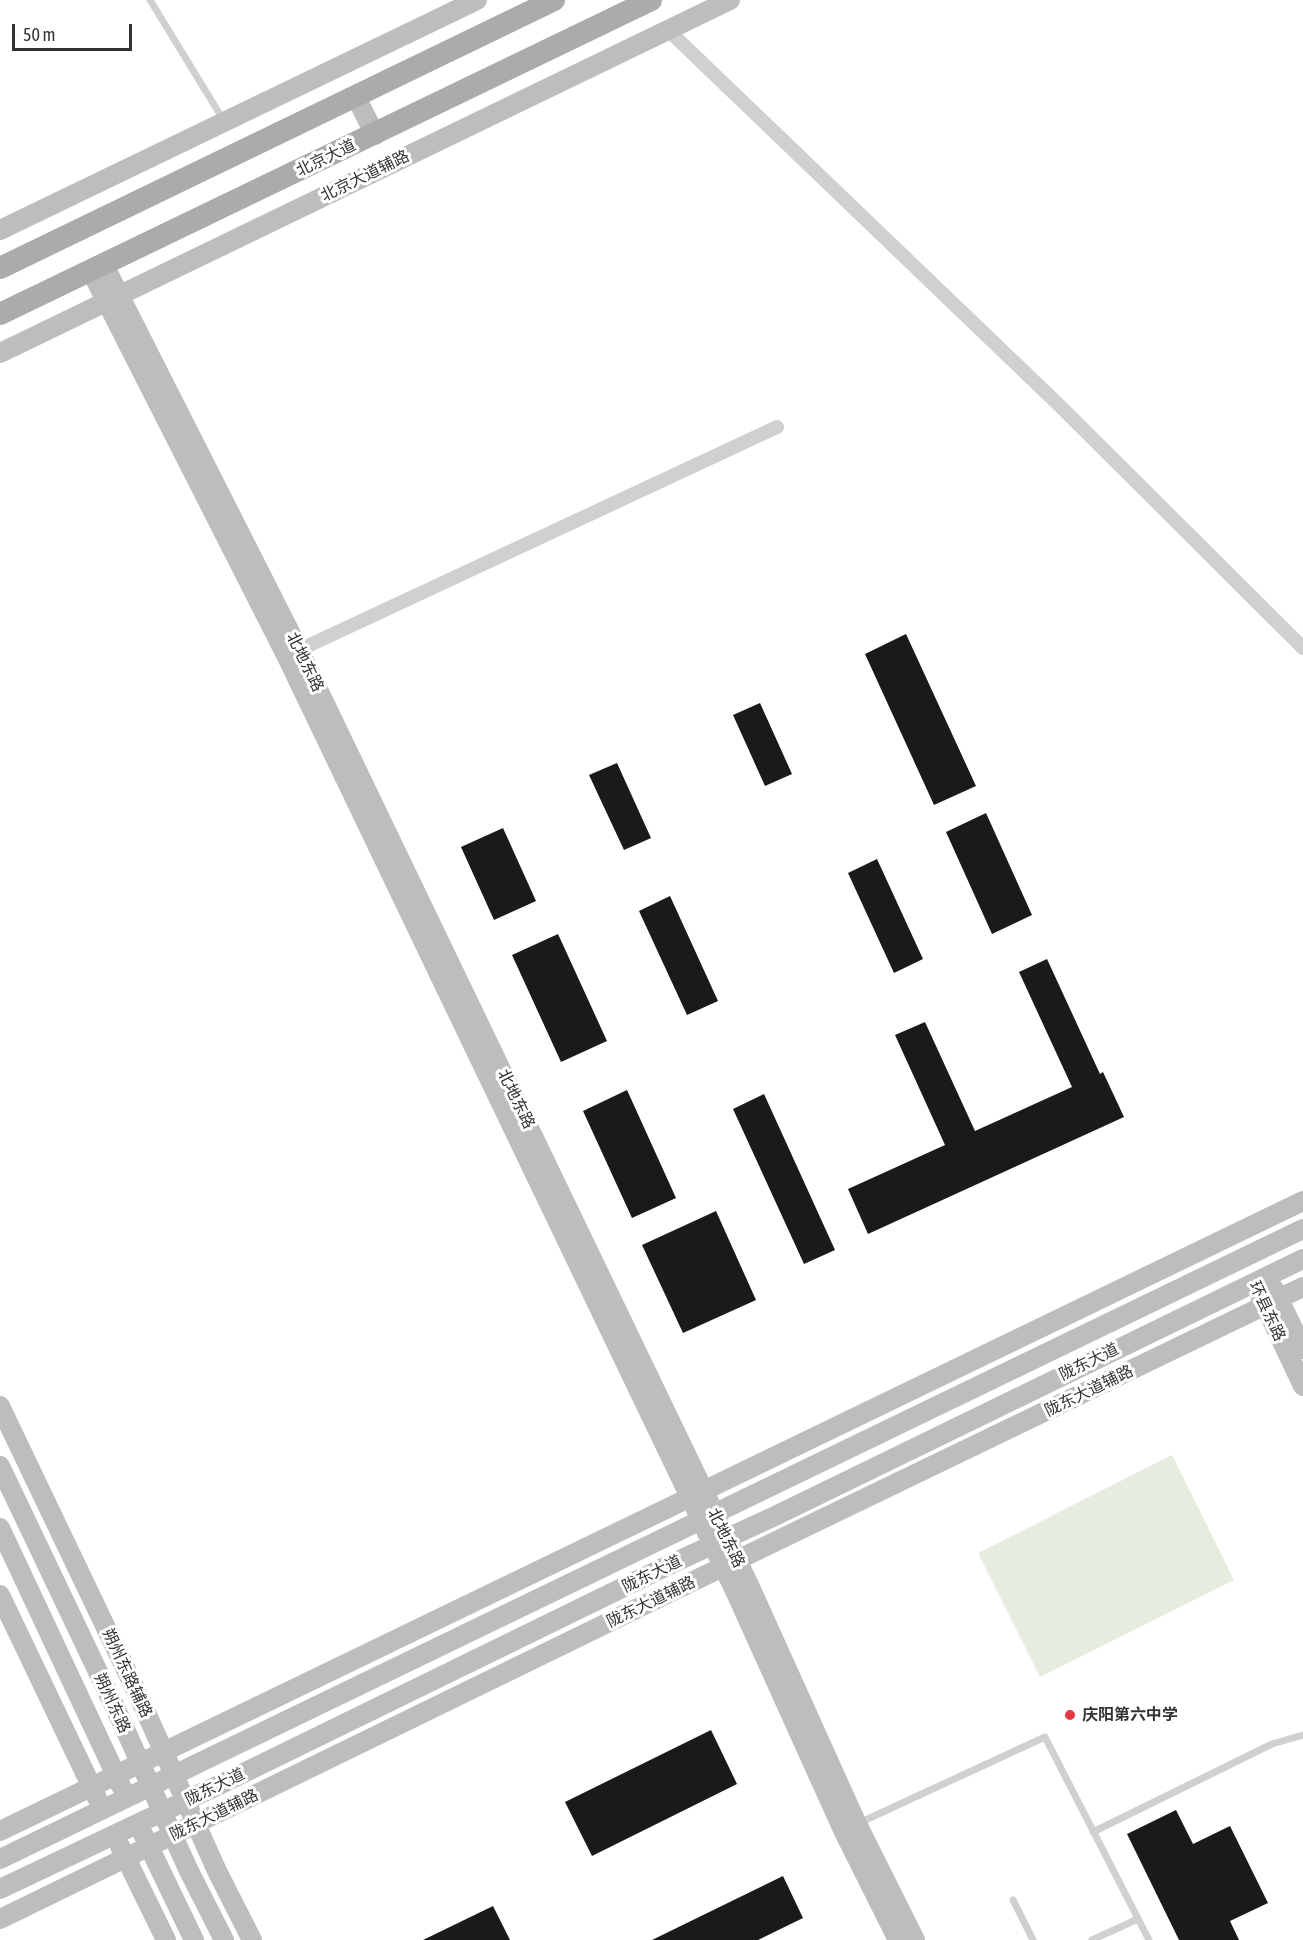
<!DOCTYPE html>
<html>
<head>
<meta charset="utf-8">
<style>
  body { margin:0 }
  #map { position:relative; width:1303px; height:1940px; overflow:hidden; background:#fff; font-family:"Asap Condensed",sans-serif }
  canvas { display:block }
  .scale { position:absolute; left:12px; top:24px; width:120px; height:27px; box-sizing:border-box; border:3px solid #333; border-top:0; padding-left:8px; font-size:18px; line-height:21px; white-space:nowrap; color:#333; -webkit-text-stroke:4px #fff; paint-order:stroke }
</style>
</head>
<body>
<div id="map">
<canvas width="1303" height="1940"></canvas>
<div class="scale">50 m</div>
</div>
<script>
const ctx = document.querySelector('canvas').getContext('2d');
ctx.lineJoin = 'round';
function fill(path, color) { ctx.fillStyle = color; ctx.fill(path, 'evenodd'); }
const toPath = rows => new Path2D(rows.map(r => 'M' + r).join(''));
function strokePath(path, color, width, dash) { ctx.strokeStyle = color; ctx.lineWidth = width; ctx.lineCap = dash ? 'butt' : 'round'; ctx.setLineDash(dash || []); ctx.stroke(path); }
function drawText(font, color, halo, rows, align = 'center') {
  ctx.font = font + ' "Asap Condensed","Noto Sans SC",sans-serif'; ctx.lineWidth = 6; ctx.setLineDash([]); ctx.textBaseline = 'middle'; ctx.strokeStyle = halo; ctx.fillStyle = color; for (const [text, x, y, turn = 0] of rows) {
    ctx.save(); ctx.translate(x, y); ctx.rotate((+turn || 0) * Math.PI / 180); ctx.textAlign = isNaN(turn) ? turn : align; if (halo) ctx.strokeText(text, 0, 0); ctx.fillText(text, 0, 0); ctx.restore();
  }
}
fill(toPath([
  [1172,1455,1234,1580,1040,1677,978,1553]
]), '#e6ecdf');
fill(toPath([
  [906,634,976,786,934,805,865,654],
  [760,703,792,774,765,786,733,715],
  [617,763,651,838,624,850,589,775],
  [986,813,1032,915,992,934,946,832],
  [503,828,536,901,494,920,461,847],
  [877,859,923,959,894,973,848,873],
  [670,896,718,1001,687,1015,639,911],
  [558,934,607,1041,561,1062,512,955],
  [1047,959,1100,1074,1103,1072,1124,1117,868,1234,848,1189,945,1145,895,1035,925,1022,975,1131,1072,1087,1019,972],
  [627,1090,676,1198,632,1218,583,1111],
  [764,1094,835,1250,804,1264,733,1109],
  [716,1211,756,1300,683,1333,642,1245],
  [711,1730,737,1784,592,1856,565,1802],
  [1176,1810,1193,1844,1230,1826,1268,1903,1230,1921,1239,1940,1179,1940,1127,1834],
  [783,1876,803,1918,758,1940,652,1940],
  [493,1906,510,1940,423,1940]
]), '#1a1a1a');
strokePath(toPath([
  [150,0,224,121],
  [859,1823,1045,1737,1149,1940],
  [1093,1832,1272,1744,1303,1735],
  [1013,1900,1033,1940],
  [1092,1940,1138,1919]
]), '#d0d0d0', 7);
strokePath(toPath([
  [668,30,1060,406,1303,648],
  [299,650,777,427]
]), '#d0d0d0', 14);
strokePath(toPath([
  [356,97,375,135],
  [0,230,477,0],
  [104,265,299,650,750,1587,857,1824,915,1940],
  [91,271,286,655,736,1593,843,1830,898,1940],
  [0,353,730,0],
  [1274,1289,1303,1349],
  [1260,1295,1303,1386],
  [0,1406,140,1699,217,1871,252,1940],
  [0,1466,120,1718,188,1869,224,1940],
  [0,1528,121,1786],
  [0,1595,97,1798],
  [0,1831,1303,1201],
  [143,1834,194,1940],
  [120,1846,166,1940],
  [0,1859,1303,1229],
  [0,1889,219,1785,671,1564,775,1516,1303,1259],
  [0,1919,679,1588,1303,1287]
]), '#bdbdbd', 20);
strokePath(toPath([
  [0,268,554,0],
  [0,314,651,0]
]), '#ababab', 22);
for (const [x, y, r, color] of [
  [1070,1715,6,"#e63946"]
]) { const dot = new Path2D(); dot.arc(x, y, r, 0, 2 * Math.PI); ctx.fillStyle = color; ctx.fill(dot); strokePath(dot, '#fff', 2); }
drawText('16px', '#333', '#fff', [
  ["北京大道",326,158,-26],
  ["北京大道辅路",365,176,-26],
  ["北地东路",305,662,64],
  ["北地东路",516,1099,64],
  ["环县东路",1267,1311,65],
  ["陇东大道",1089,1362,-26],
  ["陇东大道辅路",1089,1391,-26],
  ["北地东路",726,1538,64],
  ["陇东大道",652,1574,-26],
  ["陇东大道辅路",651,1602,-26],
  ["朔州东路辅路",127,1673,65],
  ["朔州东路",112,1703,65],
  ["陇东大道",215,1787,-26],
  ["陇东大道辅路",214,1815,-26]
]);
drawText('bold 16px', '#333', '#fff', [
  ["庆阳第六中学",1082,1715]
], 'left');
</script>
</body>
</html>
